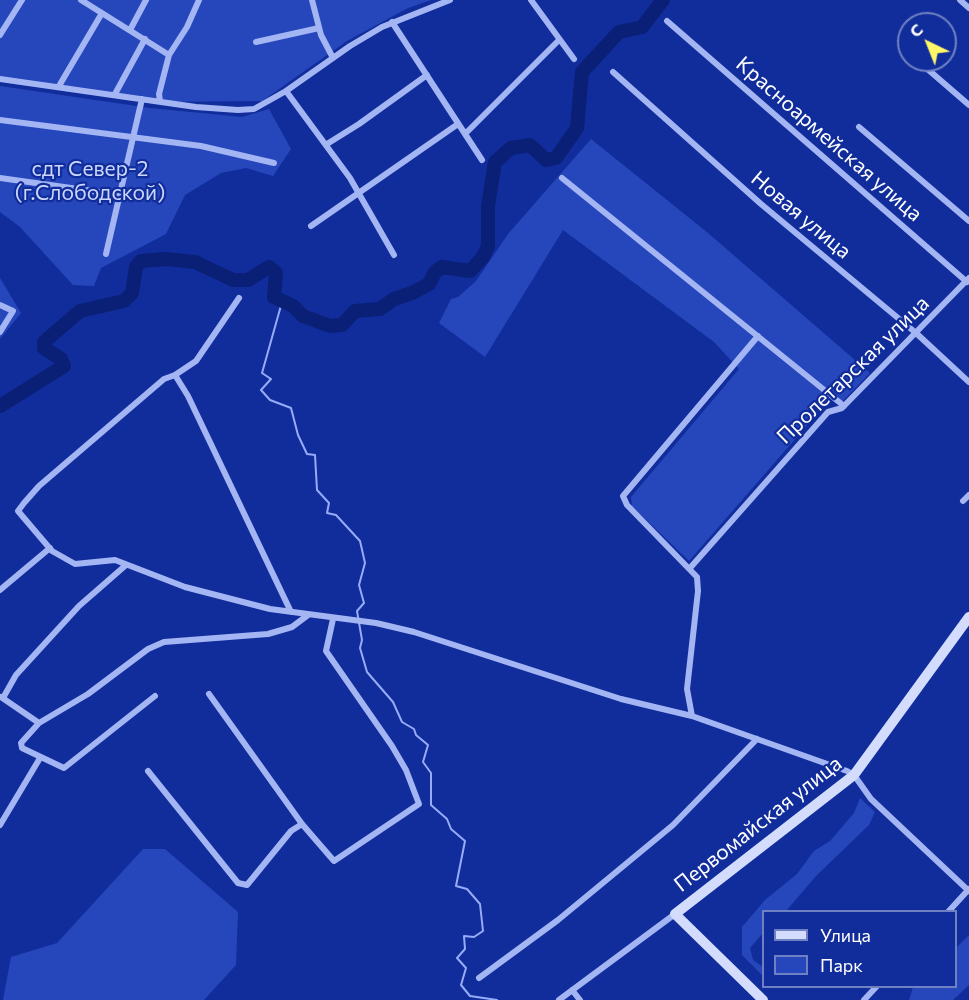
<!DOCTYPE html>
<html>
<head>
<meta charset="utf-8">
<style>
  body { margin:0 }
  #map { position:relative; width:969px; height:1000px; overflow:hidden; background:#112d9b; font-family:Commissioner,sans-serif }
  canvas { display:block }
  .legend { position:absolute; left:762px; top:910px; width:195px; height:78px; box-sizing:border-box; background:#112d9b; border:2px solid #7081c3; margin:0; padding:8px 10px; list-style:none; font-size:18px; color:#fff }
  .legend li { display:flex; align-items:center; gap:12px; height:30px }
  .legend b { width:30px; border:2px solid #7081c3 }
  .north { position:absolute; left:897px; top:12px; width:60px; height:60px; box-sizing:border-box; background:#112d9b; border:2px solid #7081c3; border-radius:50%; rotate:317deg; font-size:16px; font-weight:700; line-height:24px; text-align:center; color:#fff }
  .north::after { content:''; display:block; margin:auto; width:21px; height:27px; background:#fff767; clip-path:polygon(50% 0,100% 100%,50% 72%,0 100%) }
</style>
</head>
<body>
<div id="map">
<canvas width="969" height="1000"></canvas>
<ul class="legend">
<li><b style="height:8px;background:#d4dcfd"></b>Улица</li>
<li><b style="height:16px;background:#2647bb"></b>Парк</li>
</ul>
<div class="north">С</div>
</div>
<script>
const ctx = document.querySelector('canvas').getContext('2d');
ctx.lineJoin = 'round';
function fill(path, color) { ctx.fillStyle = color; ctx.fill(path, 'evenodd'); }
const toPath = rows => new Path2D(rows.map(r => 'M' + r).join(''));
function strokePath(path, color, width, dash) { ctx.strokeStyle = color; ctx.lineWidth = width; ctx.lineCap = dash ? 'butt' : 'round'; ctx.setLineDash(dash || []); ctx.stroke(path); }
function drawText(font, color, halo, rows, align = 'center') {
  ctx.font = font + ' Commissioner,sans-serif'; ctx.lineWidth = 4.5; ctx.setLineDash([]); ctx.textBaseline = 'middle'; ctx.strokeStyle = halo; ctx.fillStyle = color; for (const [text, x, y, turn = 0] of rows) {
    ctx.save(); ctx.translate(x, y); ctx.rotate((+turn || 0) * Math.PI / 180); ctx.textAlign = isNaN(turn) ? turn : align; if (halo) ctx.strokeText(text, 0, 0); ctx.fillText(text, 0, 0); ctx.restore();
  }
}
fill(toPath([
  [0,0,431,0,408,8,347,41,262,101,144,102,0,82],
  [0,86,150,108,242,117,269,109,291,149,273,176,246,168,221,173,185,195,166,234,101,268,94,286,73,285,20,227,0,212],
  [591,139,708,233,870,373,839,405,830,399,689,561,632,506,631,497,739,369,714,342,563,230,485,357,439,323,451,299,458,297,476,281,508,234],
  [0,278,21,313,0,339],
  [860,798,875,812,869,825,816,876,786,911,764,912,763,933,750,948,753,960,763,967,763,976,742,955,742,927,765,900,797,874,814,851,830,841,854,813],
  [143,849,165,849,238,912,236,965,204,1000,3,1000,11,957,57,943],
  [969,935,969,985,953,1000,909,1000,913,987,956,986,956,948]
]), '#2647bb');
strokePath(toPath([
  [282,302,262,373,271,379,261,390,270,400,291,408,298,435,307,454,315,455,317,490,329,503,327,513,336,515,360,541,365,563,359,585,364,603,357,611,362,640,360,648,367,672,393,702,402,722,414,729,416,735,428,745,423,762,431,773,431,805,447,819,451,829,465,841,456,886,467,889,480,904,483,931,474,937,464,936,465,949,457,958,466,968,461,985,470,996,497,1000]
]), '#96acf8', 2);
strokePath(toPath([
  [0,406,64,366,61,359,44,348,44,342,80,311,124,301,132,293,136,267,141,261,165,259,195,262,233,280,248,280,269,267,276,273,274,297,293,306,303,316,330,326,342,325,355,311,380,309,394,299,412,293,429,284,435,272,442,267,470,271,483,257,488,246,488,206,495,162,511,148,530,145,546,160,556,158,577,128,582,72,619,32,642,27,663,0]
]), '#0a1f76', 14);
strokePath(toPath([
  [81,0,169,55],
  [312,0,321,35,333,58],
  [531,0,574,59],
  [960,0,969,8],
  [667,21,967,282],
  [392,22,482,160],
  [130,30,146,0],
  [0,35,22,0],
  [256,42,319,28],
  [917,60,969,105],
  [613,72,761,204,916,333,969,382],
  [0,79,196,107,238,110,254,109,286,91,350,46,382,27,450,0],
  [59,86,102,13],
  [286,91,350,178,394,255],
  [115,94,145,39],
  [160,101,159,94,169,55,187,27,199,0],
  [0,120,201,146,274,163],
  [859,127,969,221],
  [465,134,559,40],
  [327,144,359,124,427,75],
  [0,178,121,195],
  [562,178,844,406],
  [311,226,458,124],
  [106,254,142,99],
  [239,298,196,361,175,375,164,379,39,486,24,503,18,511,52,551,75,564,115,560,185,587,270,609,376,623,414,632,621,699,692,716],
  [0,305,13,311,0,332],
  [758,336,623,496,627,505,697,577,698,591,687,689,692,716,847,771,854,775,871,799,969,891],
  [175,375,188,396,291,612],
  [963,501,969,495],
  [690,568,828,412,842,408,969,278],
  [0,590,50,548],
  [209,694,302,824,334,861,419,804,406,770,392,746,326,651,333,619],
  [155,696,64,768,22,748,21,743,39,723,88,694,148,649,164,642,268,634,292,627,308,615],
  [1,697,39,723],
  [3,698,16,675,79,606,126,565],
  [148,771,238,883,247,885,291,831,302,824],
  [0,825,40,758],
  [948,912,969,889],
  [479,978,558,920,673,825,757,739],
  [572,990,580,1000],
  [559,1000,675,914],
  [864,1000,877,986]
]), '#a4b5f4', 6);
strokePath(toPath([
  [763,1000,675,914,854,775,969,617]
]), '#d4dcfd', 10);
drawText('21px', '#fff', '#112d9b', [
  ["Красноармейская улица",829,139,41],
  ["Новая улица",801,215,40],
  ["Пролетарская улица",853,370,-44],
  ["Первомайская улица",758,824,-38]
]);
drawText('21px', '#ccd7fe', '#112d9b', [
  ["сдт Север-2",90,169],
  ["(г.Слободской)",90,193]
]);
</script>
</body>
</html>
